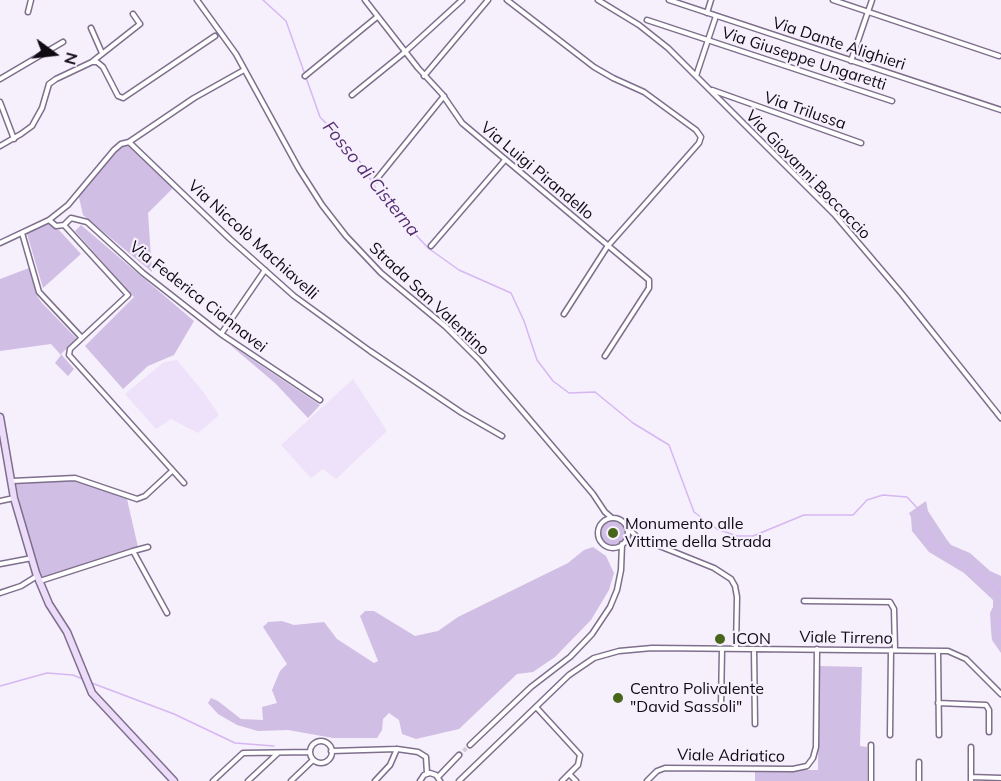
<!DOCTYPE html>
<html>
<head>
<meta charset="utf-8">
<style>
  body { margin:0 }
  #map { position:relative; width:1001px; height:781px; overflow:hidden; background:#f6effc; font-family:Mulish,sans-serif }
  canvas { display:block }
  .north { position:absolute; left:24px; top:24px; width:60px; height:60px; -webkit-text-stroke:4px #f6effc; paint-order:stroke; rotate:105deg; font-size:16px; font-weight:700; line-height:24px; text-align:center; color:#100a15 }
  .north::after { content:''; display:block; margin:auto; width:21px; height:27px; background:#100a15; clip-path:polygon(50% 0,100% 100%,50% 72%,0 100%) }
</style>
</head>
<body>
<div id="map">
<canvas width="1001" height="781"></canvas>
<div class="north">N</div>
</div>
<script>
const ctx = document.querySelector('canvas').getContext('2d');
ctx.lineJoin = 'round';
function fill(path, color) { ctx.fillStyle = color; ctx.fill(path, 'evenodd'); }
const toPath = rows => new Path2D(rows.map(r => 'M' + r).join(''));
function strokePath(path, color, width, dash) { ctx.strokeStyle = color; ctx.lineWidth = width; ctx.lineCap = dash ? 'butt' : 'round'; ctx.setLineDash(dash || []); ctx.stroke(path); }
function drawText(font, color, halo, rows, align = 'center') {
  ctx.font = font + ' Mulish,sans-serif'; ctx.lineWidth = 4.5; ctx.setLineDash([]); ctx.textBaseline = 'middle'; ctx.strokeStyle = halo; ctx.fillStyle = color; for (const [text, x, y, turn = 0] of rows) {
    ctx.save(); ctx.translate(x, y); ctx.rotate((+turn || 0) * Math.PI / 180); ctx.textAlign = isNaN(turn) ? turn : align; if (halo) ctx.strokeText(text, 0, 0); ctx.fillText(text, 0, 0); ctx.restore();
  }
}
fill(toPath([
  [177,360,204,393,219,415,198,433,171,419,156,429,125,394,164,362],
  [353,379,387,431,336,479,323,469,311,478,281,445]
]), '#ede2f9');
fill(toPath([
  [129,142,175,186,148,213,152,272,83,215,78,193,111,153],
  [47,223,59,230,81,254,43,288,27,234],
  [81,225,194,321,174,355,148,366,123,389,85,346,134,297,75,231],
  [29,268,37,296,42,303,77,339,61,354,74,369,68,376,55,363,61,355,51,344,0,351,0,279],
  [229,344,320,405,308,418,275,383],
  [72,480,127,499,138,547,41,578,22,514,16,484],
  [926,501,928,511,947,540,951,545,970,553,990,571,1001,576,1001,653,992,640,991,630,990,613,993,607,993,600,964,573,929,552,912,531,911,517,909,513],
  '601 533a12 12 0 1 1 24 0a12 12 0 1 1-24 0Z',
  [593,547,606,556,614,573,609,590,591,620,555,657,533,672,517,674,459,729,416,739,402,734,399,720,389,713,383,719,382,730,377,738,333,738,288,730,258,731,237,725,218,714,208,703,211,698,218,701,241,719,263,720,262,707,277,703,272,690,280,671,287,664,263,627,268,622,282,621,294,625,324,622,337,639,374,663,378,661,360,616,365,611,374,611,415,636,438,631,458,617,568,563,584,550],
  [819,666,862,667,860,746,867,747,867,781,755,781,755,770,818,770]
]), '#d1bee4');
strokePath(toPath([
  [263,0,286,21,320,117,354,152,381,197,428,248,459,270,511,293,524,321,537,360,553,381,569,393,595,392,633,423,669,445,694,512,717,529,737,536,753,536,804,515,853,515,867,500,883,495,907,497,921,512,931,543,989,582,1001,593],
  [1001,619,999,632,1001,635],
  [89,682,174,714,235,743,274,746],
  [0,686,47,673,73,675,85,680]
]), '#d5b7f2', 1.5);
strokePath(toPath([
  [459,755,470,745]
]), '#d4cdd9', 4, [4, 2]);
const street = toPath([
  [197,0,236,54,299,169,322,205,346,236,381,273,446,327,479,360,593,494,605,512,612,518],
  [365,0,418,68,442,94,462,123,649,280,649,288,605,356],
  [507,0,594,67,613,78,644,92,696,130,701,137,699,143,607,247,564,314],
  [598,0,639,25,668,48,834,214,902,294,1001,418],
  [669,0,1001,110],
  [833,0,999,56],
  [28,12,31,0],
  [707,13,711,0],
  [647,20,892,101],
  [91,28,102,53],
  [93,61,140,24,133,14],
  [851,61,872,0],
  [305,76,377,17],
  [424,76,488,0],
  [696,76,716,16],
  [0,79,63,42],
  [712,90,861,143],
  [352,95,405,52,462,0],
  [0,102,14,139],
  [129,142,194,98,244,70],
  [0,146,21,134,32,126,42,108,49,84,56,79,92,62,97,62,103,67,118,96,123,98,215,36],
  [376,180,444,96],
  [49,220,56,226,64,225,128,295,70,349,69,355,184,483],
  [64,225,71,218,87,222,143,273,221,334,320,400],
  [22,233,39,292,82,338],
  [0,243,49,220,68,205,114,150,121,144,129,142,230,239,294,296,370,351,462,413,502,436],
  [431,246,505,160],
  [221,334,265,270],
  [12,481,75,478,137,499,145,496,172,471],
  [0,501,14,498],
  '598 533a15 15 0 1 1 30 0a15 15 0 1 1-30 0Z',
  [627,527,637,537,714,568,731,579,735,586,737,597,736,649],
  [133,551,148,547],
  [0,564,32,558],
  [40,581,133,551,167,613],
  [0,593,21,586,37,576],
  [804,601,890,602,894,609,895,650],
  [754,649,755,724],
  [938,651,939,735],
  [938,703,986,705,989,710,989,732],
  [721,706,722,649],
  [536,707,580,755,578,765,562,781],
  [890,735,891,650],
  '310 752a11 11 0 1 1 22 0a11 11 0 1 1-22 0Z',
  [470,745,531,687,570,657,592,634,610,607,617,590,621,570,622,544],
  [871,745,871,781],
  [331,751,397,749,418,752,426,757,427,773],
  [919,762,919,781],
  [569,774,576,781],
  [438,777,459,755],
  [971,777,1001,778],
  [213,781,243,753,310,752],
  [248,781,278,753],
  [291,781,313,760],
  [375,781,390,765,397,749],
  [420,781,424,775,430,773,436,775,440,781],
  [459,781,569,675,594,658,619,651,652,648,948,651,966,659,1001,694],
  [647,781,657,771,665,768,793,769,807,766,813,758,816,747,817,649],
  [971,781,971,747]
]);
const secondary = toPath([
  [0,417,14,498,36,573,49,604,67,632,92,693,174,781]
]);
strokePath(street, '#7e6f8c', 7);
strokePath(secondary, '#7e6f8c', 9);
strokePath(street, '#fff', 4);
strokePath(secondary, '#ecdcf9', 6);
for (const [x, y, r, color] of [
  [613,533,6,"#48661b"],
  [720,639,6,"#48661b"],
  [618,698,6,"#48661b"]
]) { const dot = new Path2D(); dot.arc(x, y, r, 0, 2 * Math.PI); ctx.fillStyle = color; ctx.fill(dot); strokePath(dot, '#f6effc', 2); }
drawText('16px', '#100a15', '#f6effc', [
  ["Via Dante Alighieri",839,44,18],
  ["Via Giuseppe Ungaretti",804,59,18],
  ["Via Trilussa",805,111,19],
  ["Via Luigi Pirandello",537,171,40],
  ["Via Giovanni Boccaccio",808,175,46],
  ["Via Niccolò Machiavelli",253,240,42],
  ["Via Federica Ciannavei",198,297,38],
  ["Strada San Valentino",429,299,43],
  ["Viale Tirreno",846,638,1],
  ["Viale Adriatico",731,756,1]
]);
drawText('16px', '#100a15', '#f6effc', [
  ["Monumento alle",625,524],
  ["Vittime della Strada",625,542],
  ["ICON",732,639],
  ["Centro Polivalente",630,689],
  ["\"David Sassoli\"",630,707]
], 'left');
drawText('italic 18px', '#552e73', '#f6effc', [
  ["Fosso di Cisterna",371,179,51]
]);
</script>
</body>
</html>
